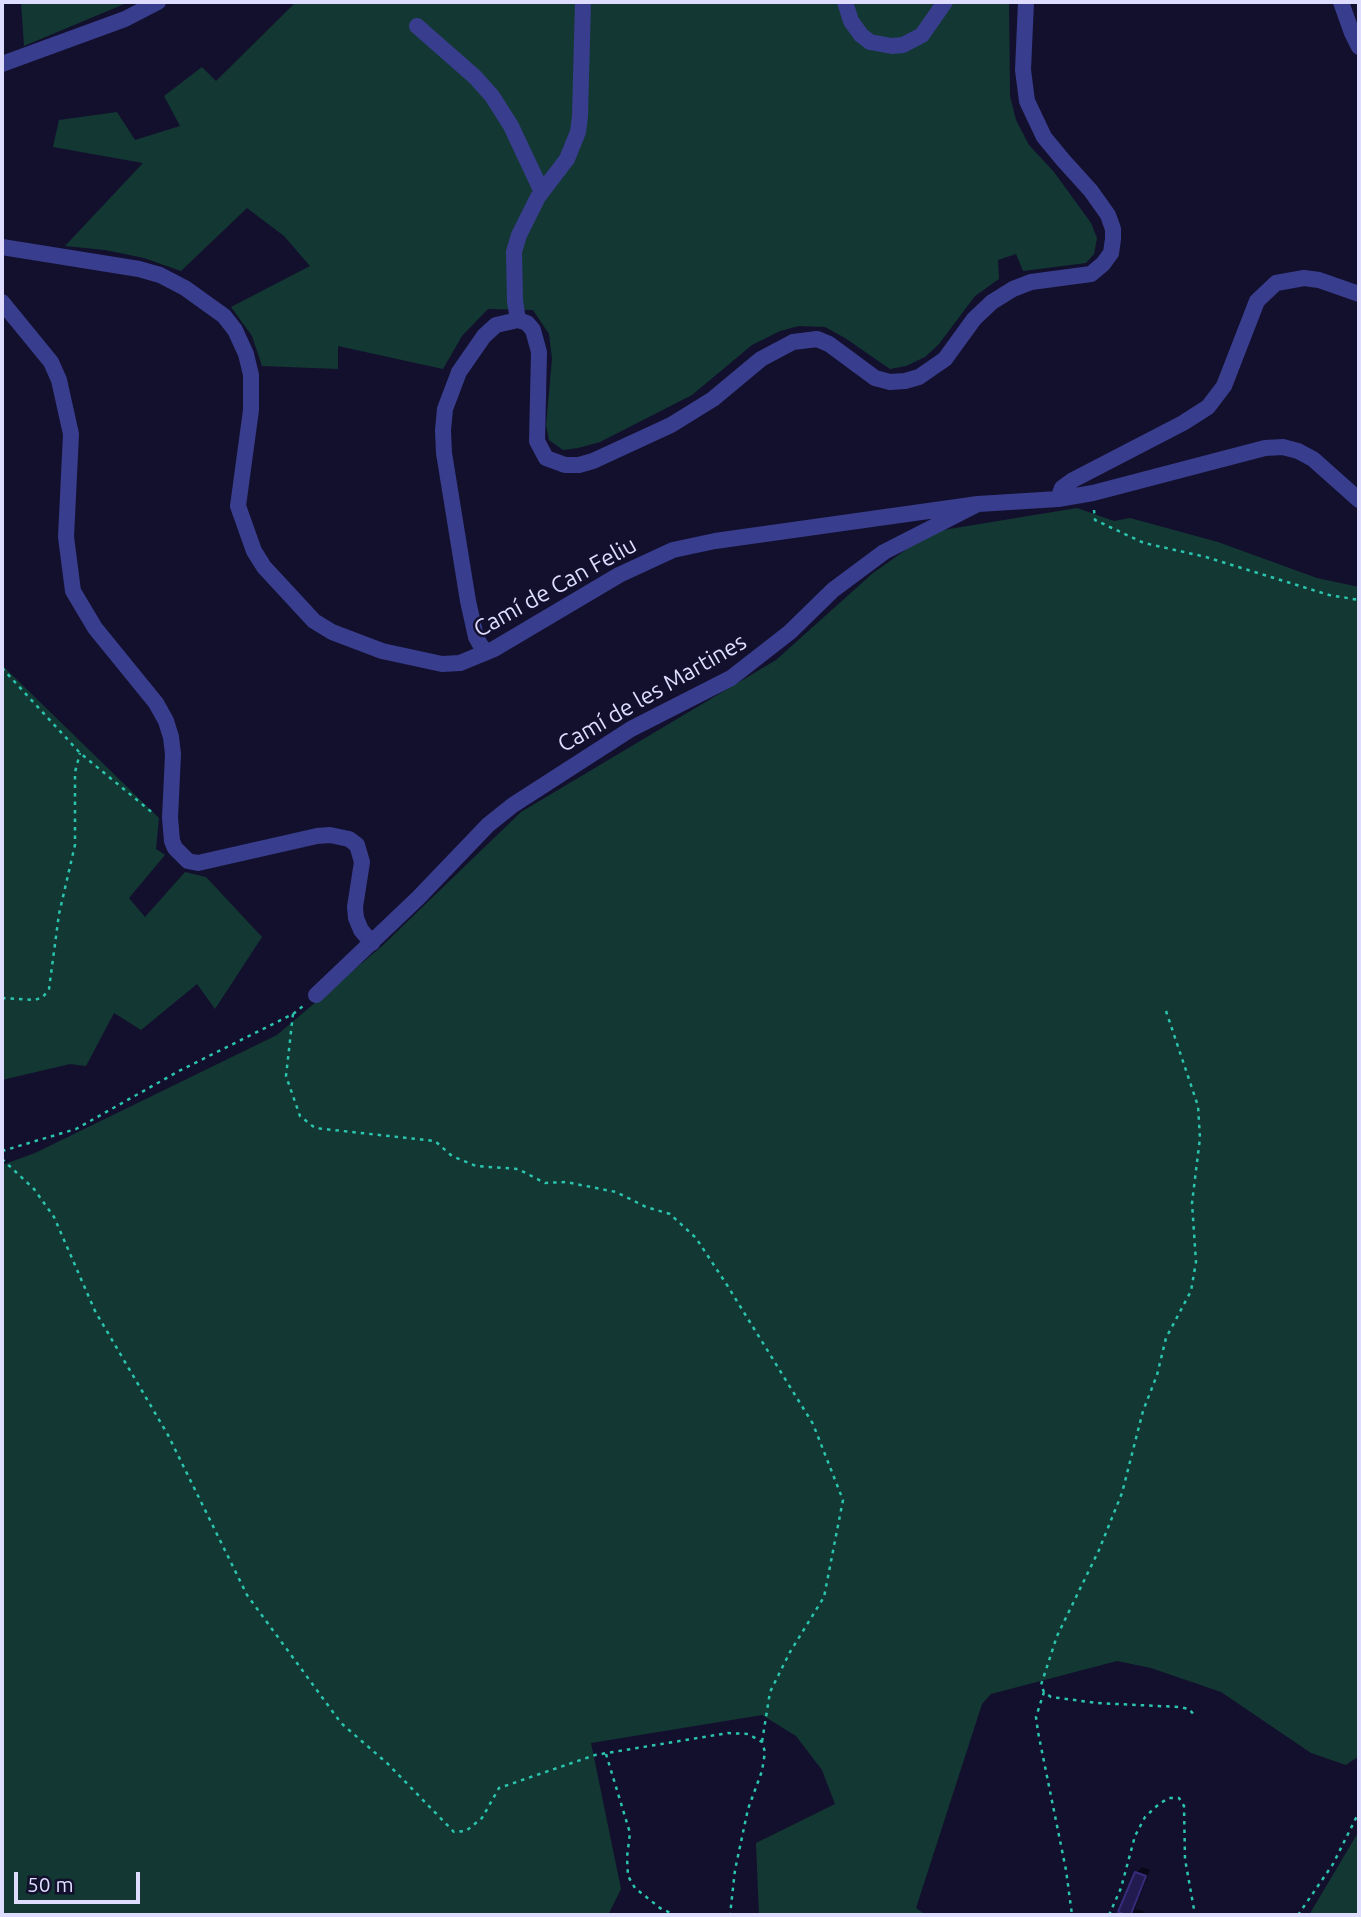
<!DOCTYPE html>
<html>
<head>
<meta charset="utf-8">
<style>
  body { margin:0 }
  #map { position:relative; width:1361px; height:1917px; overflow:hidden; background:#13102d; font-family:Ubuntu,sans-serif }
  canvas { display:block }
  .frame { position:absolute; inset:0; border:4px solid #deddff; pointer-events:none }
  .scale { position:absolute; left:14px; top:1872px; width:126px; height:32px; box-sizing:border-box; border:4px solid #deddff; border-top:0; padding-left:9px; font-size:21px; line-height:24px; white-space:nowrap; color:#deddff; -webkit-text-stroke:5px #13102d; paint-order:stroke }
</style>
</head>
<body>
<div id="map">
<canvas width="1361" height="1917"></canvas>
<div class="frame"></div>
<div class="scale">50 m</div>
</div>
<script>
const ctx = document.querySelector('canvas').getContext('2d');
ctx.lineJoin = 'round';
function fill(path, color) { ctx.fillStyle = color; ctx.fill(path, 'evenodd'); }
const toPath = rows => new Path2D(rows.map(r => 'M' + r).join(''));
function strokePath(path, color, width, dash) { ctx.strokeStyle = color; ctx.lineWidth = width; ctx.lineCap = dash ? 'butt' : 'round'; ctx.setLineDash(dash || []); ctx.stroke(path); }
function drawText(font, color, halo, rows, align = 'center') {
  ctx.font = font + ' Ubuntu,sans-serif'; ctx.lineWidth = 5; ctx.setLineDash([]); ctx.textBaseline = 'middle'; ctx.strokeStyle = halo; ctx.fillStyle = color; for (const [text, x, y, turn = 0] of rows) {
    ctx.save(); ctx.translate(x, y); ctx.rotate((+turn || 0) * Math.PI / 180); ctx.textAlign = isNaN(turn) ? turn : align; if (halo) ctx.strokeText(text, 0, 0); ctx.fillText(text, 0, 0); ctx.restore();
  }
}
fill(toPath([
  [21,2,129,2,24,46],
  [296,2,1009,2,1010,96,1016,120,1029,145,1054,172,1091,223,1097,238,1094,254,1086,263,1023,271,1016,254,998,260,999,279,975,296,939,344,925,357,906,366,890,369,845,338,825,327,799,326,780,331,752,345,692,395,600,442,578,448,563,450,549,440,546,425,552,359,549,334,533,310,488,309,462,336,443,369,338,346,338,369,262,366,252,336,231,307,310,266,284,236,247,208,181,271,144,258,105,250,65,246,143,163,53,147,59,120,117,112,135,140,180,126,164,96,202,67,216,81],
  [1077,508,1114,521,1130,518,1218,542,1317,578,1359,587,1359,1756,1346,1765,1311,1753,1221,1692,1151,1668,1117,1661,991,1694,982,1704,916,1908,926,1915,759,1915,756,1843,835,1804,822,1770,796,1736,762,1715,591,1743,621,1889,608,1915,2,1915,2,1165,35,1153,277,1035,382,946,521,812,776,660,873,573,931,532],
  [2,663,6,669,159,818,156,849,165,855,129,898,145,917,185,872,206,877,262,937,215,1009,197,984,141,1030,114,1013,86,1066,70,1064,2,1080],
  [1359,1831,1359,1915,1309,1915]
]), '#133833');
fill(toPath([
  [1142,1867,1150,1870,1135,1909,1144,1911,1141,1915,1122,1915,1136,1873]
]), '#0007');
const building = toPath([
  [1135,1872,1146,1876,1131,1914,1136,1915,1120,1915,1121,1913,1118,1912,1135,1872]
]);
fill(building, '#221b4f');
strokePath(building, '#362c7c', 2);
strokePath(toPath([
  [1094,510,1095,520,1144,543,1206,557,1329,595,1359,600],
  [2,668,80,753,154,814],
  [2,998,35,1000,43,997,49,989,59,914,75,845,75,772,80,753],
  [1166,1011,1198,1106,1200,1138,1192,1203,1196,1262,1191,1291,1166,1338,1157,1375,1143,1411,1122,1493,1099,1550,1057,1636,1041,1685,1044,1692,1051,1697,1097,1703,1179,1707,1189,1709,1196,1717],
  [293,1014,286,1076,300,1116,315,1128,435,1141,452,1156,476,1166,518,1169,545,1183,566,1182,616,1192,646,1207,670,1214,696,1238,727,1285,813,1424,843,1500,824,1597,790,1652,770,1692,762,1742],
  [2,1151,76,1129,179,1071,293,1014,303,1006],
  [2,1159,34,1189,54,1217,95,1311,168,1435,247,1595,341,1723,388,1764,454,1832,466,1831,482,1818,499,1788,595,1755,728,1733,748,1734,762,1742,765,1752,762,1771,748,1809,735,1870,730,1915],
  [1044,1692,1036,1717,1038,1732,1066,1870,1072,1915],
  [606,1754,630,1833,627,1857,628,1876,635,1888,660,1908,675,1915],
  [1109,1915,1121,1888,1135,1836,1145,1817,1159,1804,1169,1798,1179,1798,1184,1806,1185,1859,1195,1915],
  [1298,1915,1333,1864,1359,1812]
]), '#2bc5af', 2.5, [3.5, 5]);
strokePath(toPath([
  [845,2,851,21,861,35,870,42,892,46,903,45,922,35,945,2],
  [1341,2,1352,33,1359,47],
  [417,26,475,77,492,96,511,126,542,192],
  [2,64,125,19,158,2],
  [2,247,139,269,160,275,185,288,224,316,235,330,246,354,251,375,251,410,238,506,254,551,264,567,314,621,332,632,382,651,442,664,460,663,494,649,619,575,673,550,715,541,978,504],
  [2,302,51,362,59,380,71,434,66,537,73,591,95,628,156,703,166,721,171,737,173,754,170,818,172,841,175,848,188,861,198,863,317,836,330,835,349,839,357,845,362,862,355,907,356,918,361,930,372,943],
  [518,320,515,301,514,252,519,235,538,197,567,159,578,132,580,116,583,2],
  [1058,499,1062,488,1073,480,1183,423,1208,407,1224,386,1257,301,1276,283,1304,278,1319,280,1359,294],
  [485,653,476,637,468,601,444,453,443,430,445,409,459,372,484,336,496,325,518,320,527,323,533,330,539,352,537,441,546,458,565,465,579,465,593,461,671,425,713,399,761,359,793,342,817,339,829,344,875,378,890,382,905,381,919,377,945,359,974,319,992,302,1013,289,1031,282,1091,274,1103,264,1111,253,1113,239,1113,229,1108,215,1091,191,1063,160,1044,137,1027,101,1023,70,1026,2],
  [316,995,418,898,488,825,513,805,631,729,731,678,790,632,833,590,884,552,978,504,1058,499,1093,493,1265,448,1283,447,1298,451,1313,459,1359,500]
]), '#393d8e', 16);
drawText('23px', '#deddff', '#13102d', [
  ["Camí de Can Feliu",555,587,-29],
  ["Camí de les Martines",652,693,-30]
]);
</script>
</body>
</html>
